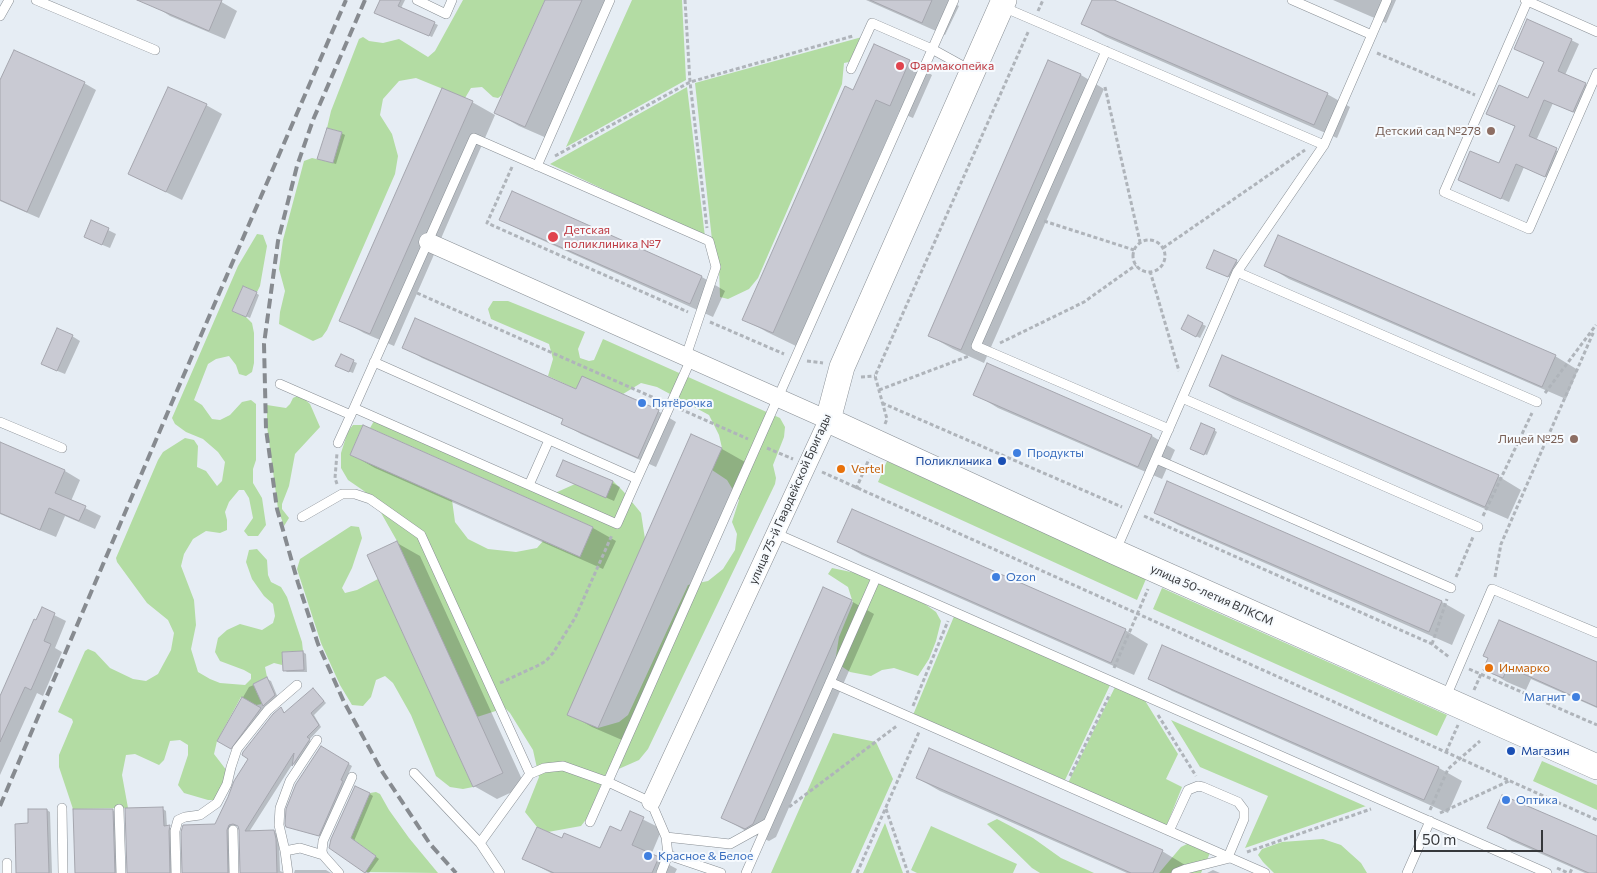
<!DOCTYPE html>
<html>
<head>
<meta charset="utf-8">
<style>
  body { margin:0 }
  #map { position:relative; width:1597px; height:873px; overflow:hidden; background:#e6edf4; font-family:Commissioner,sans-serif }
  canvas { display:block }
  .scale { position:absolute; left:1414px; top:830px; width:129px; height:22px; box-sizing:border-box; border:2px solid #36383b; border-top:0; padding-left:6px; font-size:15px; line-height:18px; white-space:nowrap; color:#36383b; -webkit-text-stroke:4px #f6fafe; paint-order:stroke }
</style>
</head>
<body>
<div id="map">
<canvas width="1597" height="873"></canvas>
<div class="scale">50 m</div>
</div>
<script>
const ctx = document.querySelector('canvas').getContext('2d');
ctx.lineJoin = 'round';
function fill(path, color) { ctx.fillStyle = color; ctx.fill(path, 'evenodd'); }
const toPath = rows => new Path2D(rows.map(r => 'M' + r).join(''));
function strokePath(path, color, width, dash) { ctx.strokeStyle = color; ctx.lineWidth = width; ctx.lineCap = dash ? 'butt' : 'round'; ctx.setLineDash(dash || []); ctx.stroke(path); }
function drawText(font, color, halo, rows, align = 'center') {
  ctx.font = font + ' Commissioner,sans-serif'; ctx.lineWidth = 4; ctx.setLineDash([]); ctx.textBaseline = 'middle'; ctx.strokeStyle = halo; ctx.fillStyle = color; for (const [text, x, y, turn = 0] of rows) {
    ctx.save(); ctx.translate(x, y); ctx.rotate((+turn || 0) * Math.PI / 180); ctx.textAlign = isNaN(turn) ? turn : align; if (halo) ctx.strokeText(text, 0, 0); ctx.fillText(text, 0, 0); ctx.restore();
  }
}
fill(toPath([
  [463,0,545,0,502,95,498,98,493,97,482,87,471,88,465,98,416,78,399,81,383,99,380,115,392,134,398,156,395,174,327,330,322,337,313,341,279,324,280,312,285,291,279,269,283,240,304,161,312,158,333,163,342,132,327,128,331,111,359,39,363,37,369,41,383,43,399,39,428,57,435,51],
  [632,0,682,0,686,80,566,147],
  [862,37,849,62,844,63,842,84,758,278,749,289,728,299,720,297,719,267,712,240,695,83],
  [687,87,705,237,550,164],
  [257,234,263,235,267,246,260,286,257,292,243,286,232,311,246,317,252,323,254,333,254,363,252,372,246,376,239,374,236,365,229,356,216,359,208,364,194,400,202,405,212,419,220,420,230,415,242,402,251,400,256,404,256,460,253,469,253,483,262,498,266,525,258,536,248,536,244,531,253,518,249,498,244,490,239,490,229,502,225,512,227,520,227,530,220,533,206,531,193,539,184,554,181,566,194,600,196,625,191,649,198,672,210,679,220,683,245,685,251,679,251,674,244,670,220,661,215,652,218,638,227,630,240,624,262,630,273,623,275,616,273,604,264,596,252,579,246,562,249,550,257,549,267,560,268,575,271,582,281,587,287,597,302,642,303,651,282,652,282,665,274,663,265,667,267,677,253,684,262,704,256,705,241,697,217,741,214,754,227,771,225,783,215,800,208,800,184,793,178,785,188,755,188,745,180,740,170,741,164,760,159,765,135,754,126,755,122,775,128,808,73,809,59,767,59,755,73,722,72,719,58,712,85,651,88,649,95,652,110,668,133,679,146,681,158,674,171,650,174,633,168,620,147,603,117,562,116,558,158,460,163,452,185,438,194,440,198,446,197,467,206,471,217,486,222,481,225,462,218,452,203,439,186,432,175,424,172,418,238,266],
  [493,301,508,301,585,332,578,349,580,358,589,361,594,360,603,339,780,418,785,427,784,437,773,465,776,478,775,484,648,749,639,760,605,775,588,817,581,826,548,832,537,827,525,812,539,777,533,750,510,713,505,708,477,717,397,541,380,511,364,491,348,480,341,468,341,453,348,431,353,425,363,425,350,455,452,500,455,522,468,539,488,549,516,552,537,548,543,541,580,557,593,527,370,428,374,421,555,493,575,484,613,481,623,491,641,513,645,539,568,715,598,728,619,722,628,715,688,585,708,581,723,569,735,550,737,534,732,522,739,500,727,480,712,470,722,448,719,435,709,415,657,387,641,383,623,394,582,377,576,389,548,376,553,359,549,344,491,319,488,309],
  [297,396,301,396,310,404,320,427,295,454,289,486,282,504,282,509,289,518,284,526,278,509,267,426,267,405,286,408,290,404,293,398],
  [887,461,1146,579,1137,600,878,482],
  [351,526,359,527,362,538,352,568,342,588,345,593,357,590,378,579,473,787,463,789,450,787,436,776,411,715,393,683,385,676,376,680,371,697,363,706,352,705,340,685,321,643,297,569,300,559],
  [832,568,865,575,918,599,936,612,941,621,936,641,929,659,918,676,894,668,882,670,871,676,850,672,835,662,839,637,853,603,848,587,828,574],
  [1162,588,1447,715,1437,736,1153,609],
  [955,614,1111,683,1065,780,913,715],
  [1116,685,1144,699,1178,754,1166,779,1182,787,1166,827,1068,783],
  [1171,720,1365,806,1366,806,1245,848,1268,796,1200,767],
  [833,733,876,742,893,779,851,873,771,873],
  [1542,761,1597,785,1597,810,1533,781],
  [376,792,380,794,389,810,409,838,438,873,365,872,376,856,351,838,370,793],
  [997,819,1033,838,1061,858,1094,873,1040,873,1032,868,987,824],
  [885,823,903,873,863,873],
  [931,826,1017,864,1013,873,917,873,911,870],
  [1323,839,1341,845,1361,863,1367,873,1274,873,1263,862,1258,855,1262,849,1282,842],
  [1189,843,1210,853,1201,873,1159,873,1181,847]
]), '#b3dca3');
fill(toPath([
  [157,0,218,0,237,11,225,39,170,16,155,6],
  [381,0,405,0,401,8,438,25,432,37,379,14],
  [546,0,611,0,549,139,519,126,496,113],
  [866,0,948,0,959,6,945,35],
  [1093,0,1111,0,1327,94,1350,107,1337,138,1106,37,1083,24],
  [1333,0,1396,0,1386,23],
  [1571,40,1579,44,1565,75,1593,88,1581,116,1553,103,1536,141,1564,154,1553,180,1524,167,1509,202,1459,180,1500,165,1516,127,1488,114,1529,99],
  [874,46,909,61,932,75,913,118,899,112,796,346,767,332,744,319,854,91],
  [1049,62,1081,75,1104,89,984,363,953,349,930,336],
  [84,83,96,90,39,218,0,201,0,84],
  [472,102,495,115,394,346,364,333,341,320],
  [206,105,222,114,182,200,129,174],
  [341,133,345,135,336,164,322,160],
  [512,193,702,277,725,291,713,317,524,232,501,219],
  [92,222,116,234,110,248,93,241],
  [1214,252,1240,263,1232,278,1211,269],
  [1266,265,1555,356,1578,370,1566,399,1289,279],
  [256,293,259,295,250,318,237,312],
  [1188,317,1206,326,1200,338,1182,329],
  [72,336,80,341,65,374,50,368],
  [404,347,658,411,676,422,656,467,581,434,562,423,564,420,422,358],
  [341,356,357,363,353,373,340,368],
  [987,365,1152,436,1175,450,1162,479,998,408,975,394],
  [1210,386,1498,476,1521,490,1508,519,1233,399],
  [364,427,593,528,616,541,603,569,375,468,352,455],
  [1214,430,1217,432,1207,455,1195,450],
  [0,443,65,471,80,480,71,501,101,516,95,529,65,516,56,537,0,514],
  [722,449,745,462,622,740,592,727,569,714],
  [566,480,612,483,620,487,614,501],
  [1168,483,1442,602,1465,615,1452,645,1178,525,1155,512],
  [839,542,1125,630,1148,644,1134,675,862,555],
  [397,543,420,556,525,786,497,799,474,786],
  [851,601,874,614,776,837,769,841,746,831,723,818],
  [42,609,66,621,55,648,62,652,43,696,37,693,0,775,0,699],
  [1163,647,1439,768,1462,781,1448,813,1172,691,1149,678],
  [303,652,306,654,307,672,287,672,284,670],
  [1489,658,1597,664,1597,708,1531,679,1526,690,1507,682,1485,669],
  [267,679,271,681,278,698,235,750,218,740,249,687],
  [313,689,326,703,314,715,321,727,309,740,313,742,296,767,294,765,295,760,249,832,274,832,277,834,279,842,280,871,285,873,242,873,240,827,237,825,231,828,231,873,184,873,215,825,281,709,285,713],
  [321,747,352,766,344,783,346,784,322,837,287,826],
  [930,749,1162,851,1185,865,1182,873,1127,873,940,791,917,778],
  [370,794,373,796,354,841,379,859,369,873,367,873,330,847],
  [163,809,166,811,167,827,173,829,173,873,129,873],
  [47,810,50,812,52,873,18,873,30,824],
  [112,810,116,812,118,873,76,873],
  [630,813,662,829,651,855,677,869,675,873,551,873,524,859,563,839,600,849,621,832],
  [1489,827,1597,838,1597,873,1585,873,1512,841],
  [295,870,326,870,331,873,294,873],
  [1213,870,1220,873,1207,873]
]), '#0003');
const building = toPath([
  [137,0,222,0,209,31,137,0],
  [380,0,401,0,398,6,435,22,429,36,374,13,380,0],
  [545,0,582,0,525,127,494,113,545,0],
  [870,0,932,0,922,23,870,0],
  [1092,0,1114,0,1328,93,1314,125,1081,24,1092,0],
  [1527,19,1572,39,1558,71,1586,83,1573,112,1544,100,1529,136,1557,148,1545,177,1516,164,1501,199,1458,180,1470,151,1499,163,1515,126,1486,114,1499,85,1528,98,1544,62,1514,49,1527,19],
  [874,44,910,60,890,106,876,100,773,333,742,320,845,86,853,90,874,44],
  [14,50,85,82,27,212,0,200,0,80,14,50],
  [1048,60,1081,74,961,350,928,336,1048,60],
  [168,87,207,104,166,192,128,174,168,87],
  [442,88,473,101,370,334,339,321,442,88],
  [327,128,342,132,333,163,317,159,327,128],
  [512,191,702,276,690,304,499,220,512,191],
  [91,220,109,228,102,245,84,237,91,220],
  [1278,235,1556,355,1542,387,1264,266,1278,235],
  [1214,250,1237,260,1228,277,1206,268,1214,250],
  [243,286,257,292,246,317,232,311,243,286],
  [1188,315,1203,323,1196,337,1181,329,1188,315],
  [415,318,576,389,582,376,659,410,638,458,561,424,563,419,402,348,415,318],
  [57,328,73,335,57,371,41,364,57,328],
  [341,354,354,360,349,372,335,366,341,354],
  [1222,355,1499,475,1485,507,1209,386,1222,355],
  [987,363,1152,435,1138,467,973,395,987,363],
  [1201,423,1215,429,1204,455,1190,449,1201,423],
  [363,425,593,527,580,557,350,455,363,425],
  [691,434,722,448,598,728,567,715,691,434],
  [0,442,65,470,55,493,86,506,79,521,49,508,40,530,0,513,0,442],
  [563,460,613,481,606,498,556,476,563,460],
  [1167,481,1442,601,1429,632,1154,513,1167,481],
  [852,509,1126,629,1111,663,837,542,852,509],
  [397,541,503,773,473,787,367,555,397,541],
  [823,587,852,600,753,824,745,829,721,818,823,587],
  [42,607,55,613,44,641,51,644,31,690,25,687,0,742,0,696,34,619,36,620,42,607],
  [1499,620,1597,662,1597,707,1508,667,1503,678,1483,670,1488,658,1483,656,1499,620],
  [1162,645,1439,767,1424,800,1148,679,1162,645],
  [303,651,304,670,283,671,282,652,303,651],
  [267,677,275,695,263,706,253,684,267,677],
  [313,688,324,701,311,713,319,725,307,737,310,739,292,766,294,753,245,831,274,830,276,839,277,873,240,873,239,830,238,826,233,824,229,825,227,830,228,873,182,873,181,832,183,825,215,824,228,797,234,781,248,759,242,755,243,752,273,714,281,707,284,713,313,688],
  [242,697,261,708,231,749,217,741,242,697],
  [321,746,349,763,341,780,343,781,319,836,286,827,285,824,286,809,296,784,321,746],
  [929,748,1163,850,1153,873,1131,873,916,778,929,748],
  [355,786,370,793,351,838,376,856,365,873,329,848,331,839,355,786],
  [1502,795,1597,836,1597,873,1589,873,1487,828,1502,795],
  [163,807,164,826,170,825,169,831,170,873,127,873,125,808,163,807],
  [28,809,47,809,49,873,16,873,15,824,28,823,28,809],
  [73,809,113,809,115,873,75,873,73,809],
  [630,811,644,817,632,845,659,857,652,873,554,873,522,859,537,827,562,838,564,833,600,848,610,826,621,831,630,811]
]);
fill(building, '#c9cad3');
strokePath(building, '#a5a6ae', 1);
const service = toPath([
  [36,0,155,50],
  [417,0,446,14,452,0],
  [1292,0,1372,35],
  [1525,0,1597,32],
  [1527,2,1444,192,1529,229,1597,73],
  [1003,7,1324,145],
  [0,16,9,0],
  [1106,51,976,346,1169,429],
  [851,69,872,23,932,49,970,70],
  [537,166,610,0],
  [1237,272,1537,402],
  [374,362,637,479,691,359],
  [280,384,351,415],
  [1182,398,1478,527],
  [354,408,474,138,709,241,716,267,686,356],
  [0,422,62,448],
  [338,443,354,408,617,524,637,479],
  [1156,459,1451,588],
  [529,485,549,440],
  [302,517,342,494,355,494,370,499,421,535,530,774],
  [775,533,1547,873],
  [1116,550,1237,272,1324,145,1387,0],
  [830,682,1265,873],
  [1445,699,1492,589,1597,633],
  [414,773,480,843,500,873],
  [62,808,63,873],
  [119,809,121,873],
  [590,822,954,0],
  [233,830,234,873],
  [1169,831,1188,790,1198,786,1203,787,1238,802,1244,810,1244,819,1228,857],
  [666,837,730,844,768,823],
  [480,843,530,774,544,768,563,766,608,782,651,802,666,837,668,855,661,873],
  [285,851,300,848,323,855],
  [668,855,721,873],
  [7,863,7,873],
  [176,873,175,831,178,820,185,817,200,815,217,803,227,784,231,767,237,749,268,710,297,685],
  [288,873,285,851,279,825,280,808,290,781,317,740],
  [339,873,323,855,322,851,323,841,352,777],
  [746,873,876,578],
  [1176,873,1186,869,1230,858],
  [1407,873,1430,821]
]);
const minor = toPath([
  [428,242,828,420,651,802]
]);
const secondary = toPath([
  [1004,0,842,367,828,420,1115,552,1597,767]
]);
strokePath(service, '#888e94', 10);
strokePath(minor, '#888e94', 19);
strokePath(secondary, '#888e94', 26);
strokePath(toPath([
  [685,0,690,82,707,228],
  [1038,11,1043,0],
  [1377,53,1475,95],
  [1105,87,1140,242],
  [555,156,690,82,853,36],
  [512,167,487,223,688,312],
  [1044,221,1134,250],
  '1133 256a16 16 0 1 1 32 0a16 16 0 1 1-32 0Z',
  [1163,248,1305,150],
  [1150,271,1179,371],
  [417,293,661,401],
  [710,322,784,354],
  [1000,343,1084,302,1136,265],
  [807,361,823,363],
  [861,377,875,376],
  [879,390,969,356],
  [1545,393,1596,325],
  [882,403,1122,507],
  [680,409,748,439],
  [885,424,887,419,875,376,1029,30],
  [767,448,793,459],
  [822,472,1597,820],
  [337,484,335,478,337,453],
  [856,489,869,459],
  [1144,516,1432,644,1449,657],
  [1483,516,1532,413],
  [1456,577,1473,537],
  [1495,577,1501,544,1594,331],
  [1432,644,1447,599],
  [1114,668,1148,589],
  [1469,669,1597,725],
  [500,683,537,666,546,661,553,653,575,618,612,535],
  [1474,690,1481,674],
  [913,706,948,621],
  [1158,715,1196,776],
  [1446,752,1458,725],
  [1070,776,1110,694],
  [789,807,898,725],
  [886,809,908,873],
  [1430,810,1448,769,1480,741],
  [1440,813,1509,781],
  [1247,852,1371,809],
  [1557,868,1568,873],
  [857,873,919,732],
  [1570,873,1573,866]
]), '#afb4ba', 3, [4, 2.5]);
strokePath(service, '#fff', 9);
strokePath(minor, '#fff', 18);
strokePath(secondary, '#fff', 25);
strokePath(toPath([
  [365,0,313,120,297,166,278,241,264,344,266,429,277,509,298,583,318,644,344,702,383,773,430,844,456,873],
  [0,806,173,400,346,0]
]), '#878b90', 4, [10, 5]);
for (const [x, y, r, color] of [
  [900,66,5,"#e0444e"],
  [1491,131,5,"#8d6e63"],
  [553,237,6,"#e0444e"],
  [642,403,5,"#3f7fe0"],
  [1574,439,5,"#8d6e63"],
  [1017,453,5,"#3f7fe0"],
  [1002,461,5,"#1a4fb4"],
  [841,469,5,"#e8710a"],
  [996,577,5,"#3f7fe0"],
  [1489,668,5,"#e8710a"],
  [1576,697,5,"#3f7fe0"],
  [1511,751,5,"#1a4fb4"],
  [1506,800,5,"#3f7fe0"],
  [648,856,5,"#3f7fe0"]
]) { const dot = new Path2D(); dot.arc(x, y, r, 0, 2 * Math.PI); ctx.fillStyle = color; ctx.fill(dot); strokePath(dot, '#f6fafe', 2); }
drawText('12px', '#be3a42', '#f6fafe', [
  ["Фармакопейка",910,66],
  ["Детская",564,230],
  ["поликлиника №7",564,244]
], 'left');
drawText('12px', '#785e54', '#f6fafe', [
  ["Детский сад №278",1481,131],
  ["Лицей №25",1564,439]
], 'right');
drawText('12px', '#366cbe', '#f6fafe', [
  ["Пятёрочка",652,403],
  ["Продукты",1027,453],
  ["Ozon",1006,577],
  ["Магнит",1566,697,"right"],
  ["Оптика",1516,800],
  ["Красное & Белое",658,856]
], 'left');
drawText('12px', '#164399', '#f6fafe', [
  ["Поликлиника",992,461],
  ["Магазин",1521,751,"left"]
], 'right');
drawText('12px', '#c56008', '#f6fafe', [
  ["Vertel",851,469],
  ["Инмарко",1499,668]
], 'left');
drawText('12px', '#36383b', '#f6fafe', [
  ["улица 75-й Гвардейской Бригады",790,499,-66],
  ["улица 50-летия ВЛКСМ",1212,595,24]
]);
</script>
</body>
</html>
